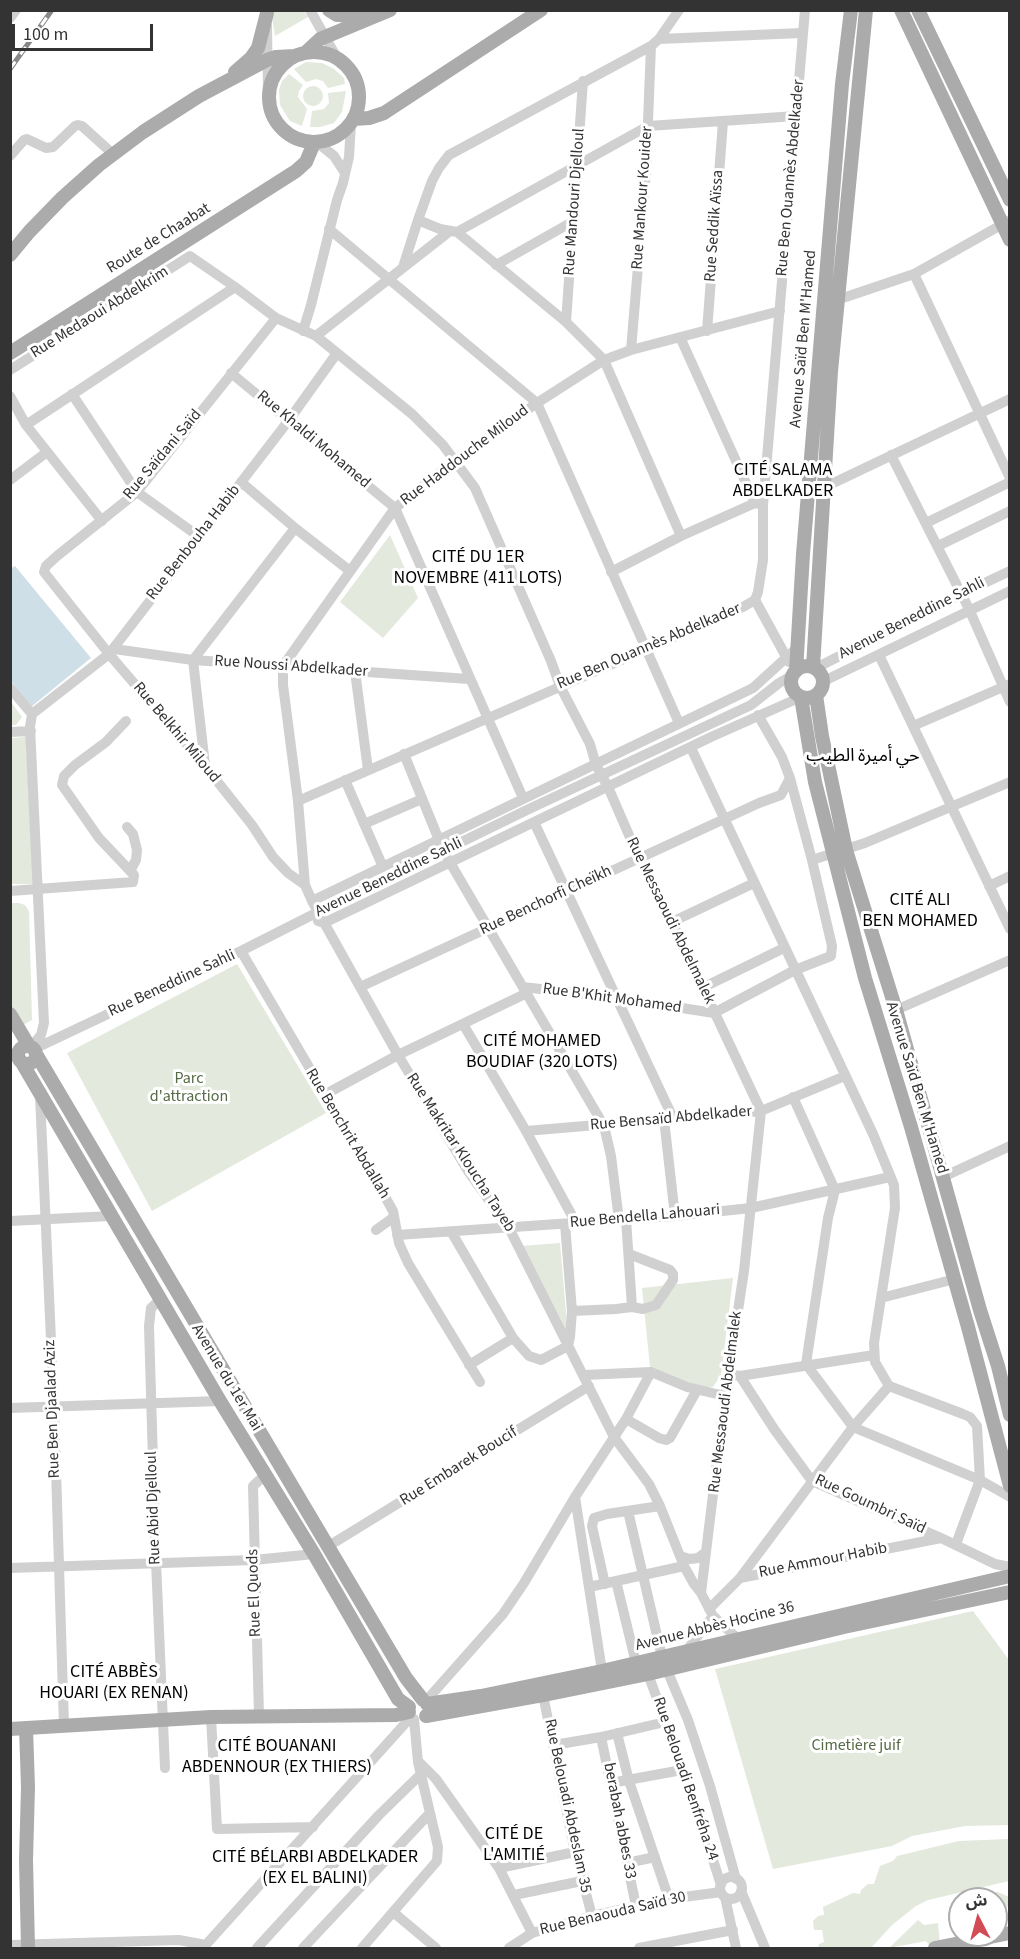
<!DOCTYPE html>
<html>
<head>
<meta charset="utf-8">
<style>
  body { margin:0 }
  #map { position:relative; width:1020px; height:1959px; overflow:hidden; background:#fff; font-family:"Source Sans 3","Noto Sans Arabic",sans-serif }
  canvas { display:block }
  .frame { position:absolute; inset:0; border:12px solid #333; pointer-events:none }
  .north { position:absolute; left:948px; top:1887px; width:60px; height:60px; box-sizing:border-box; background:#fff; border:2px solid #adadad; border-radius:50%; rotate:354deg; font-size:16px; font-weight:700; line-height:24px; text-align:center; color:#333 }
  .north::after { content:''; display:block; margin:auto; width:21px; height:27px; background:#d24c56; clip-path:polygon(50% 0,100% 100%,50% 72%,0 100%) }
  .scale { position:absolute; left:12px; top:24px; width:141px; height:27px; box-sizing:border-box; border:3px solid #333; border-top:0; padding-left:8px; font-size:18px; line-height:21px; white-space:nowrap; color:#333; -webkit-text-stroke:4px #fff; paint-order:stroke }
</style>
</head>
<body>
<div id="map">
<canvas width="1020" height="1959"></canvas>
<div class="frame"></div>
<div class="north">ش</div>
<div class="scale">100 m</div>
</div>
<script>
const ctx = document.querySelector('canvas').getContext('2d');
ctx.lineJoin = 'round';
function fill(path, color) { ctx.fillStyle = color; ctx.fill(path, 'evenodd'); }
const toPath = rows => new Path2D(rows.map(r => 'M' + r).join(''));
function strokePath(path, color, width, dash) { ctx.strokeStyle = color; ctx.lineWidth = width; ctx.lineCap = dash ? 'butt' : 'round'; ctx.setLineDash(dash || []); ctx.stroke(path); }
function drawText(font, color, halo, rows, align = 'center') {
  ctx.font = font + ' "Source Sans 3","Noto Sans Arabic",sans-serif'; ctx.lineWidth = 6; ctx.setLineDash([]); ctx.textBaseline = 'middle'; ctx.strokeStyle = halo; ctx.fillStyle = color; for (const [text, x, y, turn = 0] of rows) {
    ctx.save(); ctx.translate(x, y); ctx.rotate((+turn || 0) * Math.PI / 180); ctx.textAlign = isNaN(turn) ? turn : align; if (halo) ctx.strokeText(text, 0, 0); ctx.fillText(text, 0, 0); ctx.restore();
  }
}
fill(toPath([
  [271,11,304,11,308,17,275,36],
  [306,62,322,63,334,69,344,78,345,84,328,88,323,81,316,79,306,82,294,69],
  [289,74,303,85,299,91,298,97,307,109,302,126,290,121,280,105,279,90,282,81],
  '303 96a10 10 0 1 1 20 0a10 10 0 1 1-20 0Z',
  [346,91,342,112,334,123,320,127,310,127,312,111,324,109,329,103,328,93],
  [390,535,418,598,383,638,340,602],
  [11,702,22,717,16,725,11,725],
  [26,737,33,884,11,884,10,738],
  [10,903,19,903,25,905,29,911,32,1020,25,1024,19,1024,11,1009],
  [237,964,326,1113,152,1211,67,1053],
  [560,1243,566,1313,567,1333,520,1246],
  [733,1278,721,1375,713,1387,698,1388,650,1367,642,1288],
  [973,1611,1009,1660,1009,1825,965,1826,912,1836,892,1846,773,1869,715,1669],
  [1009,1839,1009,1881,928,1900,916,1906,892,1925,871,1948,818,1948,819,1944,824,1942,822,1930,814,1930,813,1921,818,1916,824,1915,823,1907,853,1893,860,1894,861,1890,868,1884,874,1884,880,1866,893,1861,897,1856,959,1841],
  [990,1892,998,1892,1009,1897,1009,1905,1002,1913,996,1910,996,1899,991,1899],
  [918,1920,924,1925,938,1923,940,1943,929,1945,926,1941,889,1948]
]), '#e3e9dd');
fill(toPath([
  [15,566,91,658,31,707,11,681,10,569]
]), '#cfdfe8');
strokePath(toPath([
  [310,10,337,58],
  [10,18,16,10],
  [267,26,268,92],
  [659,39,679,10],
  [318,143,334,156,345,173],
  [10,156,24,140,27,139,46,148,53,147,75,126,78,125,82,126,113,154],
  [418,220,440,229,457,232,566,322,604,360,681,536],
  [329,229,537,403,679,723],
  [457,232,648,126,796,116],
  [496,265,572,222],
  [403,267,418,220,432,181,439,168,449,155,651,46,659,39,802,33],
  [914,274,1010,478],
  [837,300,914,274,1010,220],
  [276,318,137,492,57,556,46,566,44,572,109,654,205,766,252,825,273,857,288,873,305,885],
  [566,322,583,81],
  [303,331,311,305,337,200,343,183,349,157,351,124],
  [707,331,723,122],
  [316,336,450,231],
  [680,337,755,503],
  [631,350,646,171,651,46],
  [10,370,190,256,235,287,276,318,316,336,337,353,412,414,443,445,475,488,551,661,560,686,590,744,596,765,608,787,639,858,672,922,761,1111,744,1271,725,1396,701,1593],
  [231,373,395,508,523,798],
  [72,394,137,492,198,536],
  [10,396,26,425,102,521],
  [26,425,235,287],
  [891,455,969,609,1010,702],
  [10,480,47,452],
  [241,482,295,528,350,571],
  [825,487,1010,399],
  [926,523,1010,482],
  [938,546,1010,511],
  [611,572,681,536,755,503,760,504],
  [755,600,789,662],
  [114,649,193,660,469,679],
  [879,655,1010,929],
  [816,668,961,594,1010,571],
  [355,671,368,770],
  [824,681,1010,591],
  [10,688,32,714,30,727,44,1023,41,1035,31,1047],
  [32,714,109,654,289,420,337,353],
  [758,715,782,757,790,778,812,860],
  [913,726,1010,684],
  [10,732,31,731],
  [691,748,873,1134,894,1185,895,1208,874,1343,875,1362,889,1386,963,1414,970,1417,977,1426,980,1480,956,1544],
  [404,754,441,845],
  [205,765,193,660,295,528],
  [345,780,383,867],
  [298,801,743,607,755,600,758,592,763,560,763,505,805,10],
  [534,822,673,1118],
  [364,824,422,799],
  [127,827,133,834,137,850,136,860,130,871],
  [448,859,604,1126,611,1156,619,1220],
  [989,886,1010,876],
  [10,891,133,882,134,875,99,838,62,785,64,776,75,765,106,742,126,721],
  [312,901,753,688,798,647],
  [318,921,324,923,711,737,801,697],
  [672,922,754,883],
  [241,951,388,1202,393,1211,399,1243,408,1263,480,1382],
  [360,987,759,803,781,795,790,778],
  [523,987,618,998,714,1013,795,970,831,956,832,946,812,860,865,843,1010,782],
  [702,988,784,948],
  [896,1010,1010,960],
  [463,1024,526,1131,576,1223],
  [34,1049,241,951,318,912,529,809,751,705,779,683,793,675],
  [324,1095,398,1055,527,993],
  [40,1096,54,1406,64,1726],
  [793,1097,835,1190,828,1218,806,1364,853,1427,980,1480,1010,1497],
  [664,1119,675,1216],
  [526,1131,761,1111,845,1076],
  [943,1177,1010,1146],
  [10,1221,111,1216],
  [376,1230,394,1217],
  [452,1233,513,1338,529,1356,541,1360,568,1346,570,1337,572,1311,565,1224],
  [397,1235,675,1216,751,1208,890,1177],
  [629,1254,670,1270,673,1274,673,1280,656,1305,643,1309,632,1307],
  [881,1298,955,1279],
  [161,1299,151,1308,149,1326,156,1562,165,1768],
  [572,1311,616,1309,632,1307,626,1219],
  [469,1365,513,1338],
  [584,1375,651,1372,687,1387,725,1396],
  [734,1375,740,1376,874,1355],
  [740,1376,774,1429,812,1481,941,1538,995,1564,1010,1567],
  [10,1408,220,1401],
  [626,1419,659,1438,666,1440,670,1438,697,1390],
  [575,1497,602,1671],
  [628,1511,662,1657],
  [327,1547,589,1386],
  [680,1556,690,1559,698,1558,706,1552],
  [10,1568,254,1560,314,1554],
  [740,1578,941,1538],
  [616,1581,636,1663],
  [605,1584,592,1526,594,1518,607,1514,660,1506],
  [589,1587,684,1566],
  [709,1609,740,1578,853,1427,889,1386],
  [738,1639,713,1616,701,1593,694,1584,684,1566,660,1506,649,1484,614,1437,509,1228,468,1171,398,1055,312,901,305,885,298,801,283,685,283,666,395,508,455,461,537,403,604,360,631,350,780,311],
  [687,1650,713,1616],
  [667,1670,688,1720,710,1786,736,1879],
  [648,1674,692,1794,721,1885],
  [543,1695,575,1852,592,1916],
  [425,1702,503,1614,524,1583,575,1497,626,1419,651,1372],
  [259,1716,253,1486,265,1475],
  [211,1717,217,1829,313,1827],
  [617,1733,629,1781,669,1899],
  [601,1737,636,1906],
  [554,1745,601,1737,665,1722],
  [419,1762,436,1779,499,1868,532,1933],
  [611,1783,682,1770],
  [627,1863,655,1857],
  [499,1868,575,1852],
  '720 1888a11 11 0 1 1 22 0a11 11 0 1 1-22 0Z',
  [741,1891,765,1948],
  [514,1895,582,1881],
  [725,1897,736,1948],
  [393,1912,436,1948],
  [10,1945,179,1940,206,1945],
  [203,1948,411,1717],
  [257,1948,379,1815,422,1773],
  [303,1948,430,1813],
  [362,1948,437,1861,438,1847,418,1762,414,1719],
  [509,1948,532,1933,592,1916,669,1899,721,1892],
  [639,1948,733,1930]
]), '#d0d0d0', 10);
strokePath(toPath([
  [329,10,337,15,367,16],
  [901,10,1010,240],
  [918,10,1010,200],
  '269 97a45 45 0 1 1 90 0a45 45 0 1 1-90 0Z',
  [305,53,320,39,390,10],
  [235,72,251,58,258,48,267,13],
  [354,119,369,118,384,113,541,10],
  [10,255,29,232,62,198,99,165,143,132,199,96,267,60,276,57,294,56],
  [10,353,296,171,306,162,314,143],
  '791 682a16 16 0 1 1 32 0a16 16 0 1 1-32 0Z',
  [813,667,831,371,866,10],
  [796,671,803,554,842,84,851,10],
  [816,695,822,736,846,850,896,1010,980,1310,998,1366,1010,1415],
  [801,697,815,782,865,978,911,1127,968,1327,1010,1486],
  [10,1014,29,1046],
  '18 1055a9 9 0 1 1 18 0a9 9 0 1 1-18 0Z',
  [36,1054,406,1678,423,1700],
  [21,1061,220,1401,314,1554,398,1699,409,1707],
  [427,1704,481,1696,602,1671,1010,1576],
  [426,1716,543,1695,648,1674,844,1627,1010,1592],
  [26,1728,28,1787,26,1860,28,1948],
  [10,1729,211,1717,396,1715,409,1712],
  [935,1948,1010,1933]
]), '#ababab', 14);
const rail = toPath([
  [10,69,52,10]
]);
strokePath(rail, '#888', 5);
strokePath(rail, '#fff', 3, [9]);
drawText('16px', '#333', '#fff', [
  ["Rue Ben Ouannès Abdelkader",791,178,-85],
  ["Rue Mankour Kouider",643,198,-86],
  ["Rue Mandouri Djelloul",575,202,-86],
  ["Rue Seddik Aïssa",715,226,-86],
  ["Route de Chaabat",159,239,-32],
  ["Rue Medaoui Abdelkrim",100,313,-32],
  ["Avenue Saïd Ben M'Hamed",804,339,-85],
  ["Rue Khaldi Mohamed",313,440,40],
  ["Rue Saïdani Saïd",163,455,-50],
  ["Rue Haddouche Miloud",465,456,-37],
  ["Rue Benbouha Habib",194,543,-52],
  ["Avenue Beneddine Sahli",912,619,-27],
  ["Rue Ben Ouannès Abdelkader",649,647,-23],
  ["Rue Noussi Abdelkader",291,667,4],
  ["Rue Belkhir Miloud",176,733,50],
  ["Avenue Beneddine Sahli",389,878,-26],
  ["Rue Benchorfi Cheïkh",546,901,-25],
  ["Rue Messaoudi Abdelmalek",670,921,64],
  ["Rue Beneddine Sahli",172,984,-25],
  ["Rue B'Khit Mohamed",612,999,8],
  ["Avenue Saïd Ben M'Hamed",916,1088,73],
  ["Rue Bensaïd Abdelkader",671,1119,-5],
  ["Rue Benchrit Abdallah",347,1134,59],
  ["Rue Makritar Kloucha Tayeb",460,1153,57],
  ["Rue Bendella Lahouari",645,1217,-5],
  ["Avenue du 1er Mai",226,1378,59],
  ["Rue Messaoudi Abdelmalek",726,1402,-83],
  ["Rue Ben Djaalad Aziz",53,1409,-92],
  ["Rue Embarek Boucif",459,1467,-32],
  ["Rue Goumbri Saïd",870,1505,25],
  ["Rue Abid Djelloul",154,1508,-92],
  ["Rue Ammour Habib",823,1561,-11],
  ["Rue El Quods",255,1593,-92],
  ["Avenue Abbès Hocine 36",715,1627,-14],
  ["Rue Belouadi Benfréha 24",685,1779,71],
  ["Rue Belouadi Abdeslam 35",567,1806,78],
  ["berabah abbes 33",619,1821,79],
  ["Rue Benaouda Saïd 30",613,1914,-13]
]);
drawText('16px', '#566a45', '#fff', [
  ["Parc",189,1079],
  ["d'attraction",189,1097],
  ["Cimetière juif",856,1746]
]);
drawText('18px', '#000', '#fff', [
  ["CITÉ SALAMA",783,471],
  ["ABDELKADER",783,492],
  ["CITÉ DU 1ER",478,558],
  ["NOVEMBRE (411 LOTS)",478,579],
  ["حي أميرة الطيب",863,757],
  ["CITÉ ALI",920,901],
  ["BEN MOHAMED",920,922],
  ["CITÉ MOHAMED",542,1042],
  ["BOUDIAF (320 LOTS)",542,1063],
  ["CITÉ ABBÈS",114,1673],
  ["HOUARI (EX RENAN)",114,1694],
  ["CITÉ BOUANANI",277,1747],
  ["ABDENNOUR (EX THIERS)",277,1768],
  ["CITÉ DE",514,1835],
  ["L'AMITIÉ",514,1856],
  ["CITÉ BÉLARBI ABDELKADER",315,1858],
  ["(EX EL BALINI)",315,1879]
]);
</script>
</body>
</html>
